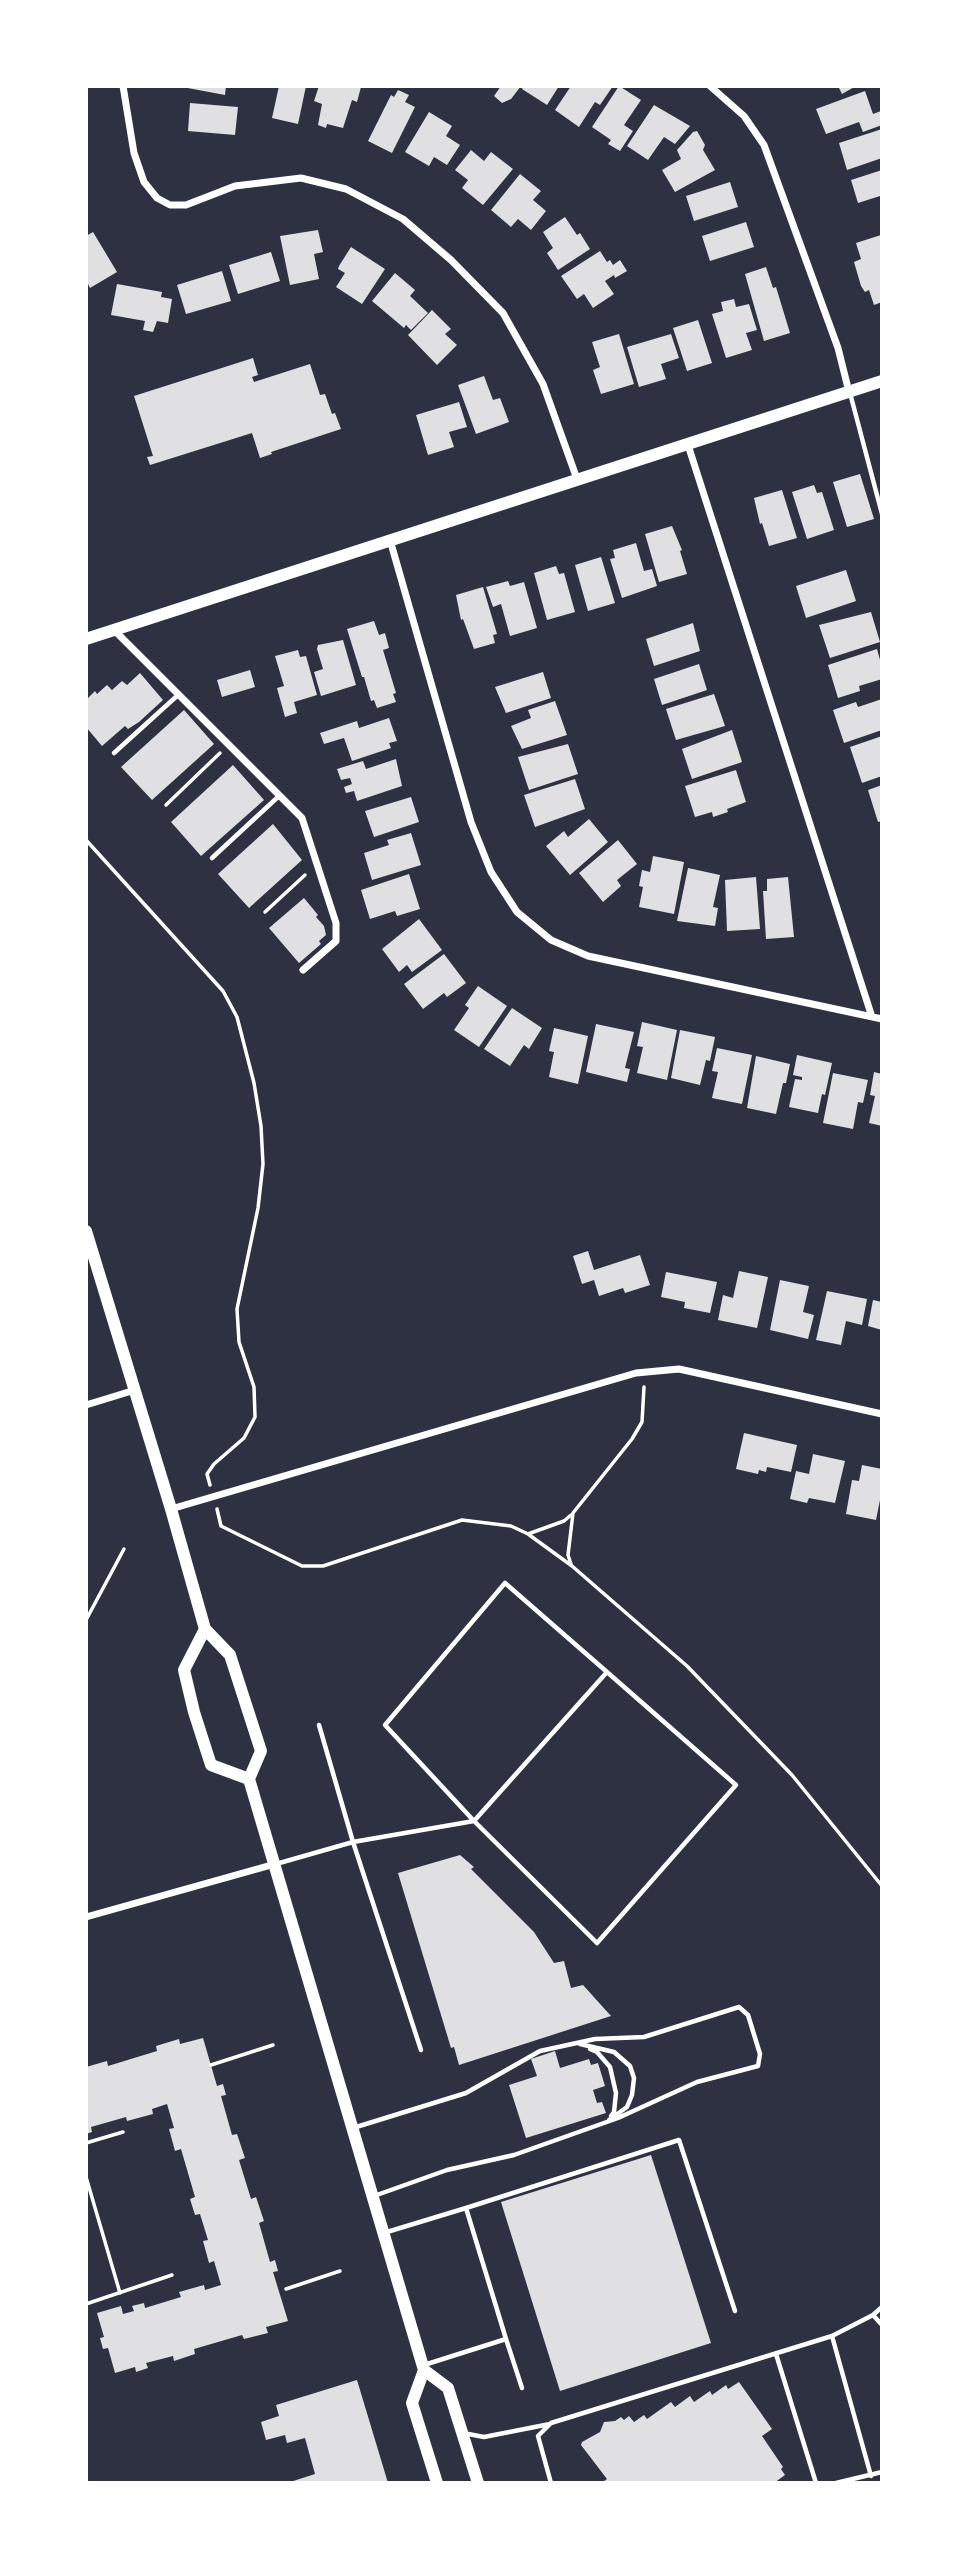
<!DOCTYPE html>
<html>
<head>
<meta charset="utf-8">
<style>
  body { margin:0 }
  #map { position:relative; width:968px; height:2569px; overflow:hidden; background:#2d3142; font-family:"Noto Sans",sans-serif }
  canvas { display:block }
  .frame { position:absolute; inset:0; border:88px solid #fff; pointer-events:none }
</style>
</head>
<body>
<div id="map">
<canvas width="968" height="2569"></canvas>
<div class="frame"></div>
</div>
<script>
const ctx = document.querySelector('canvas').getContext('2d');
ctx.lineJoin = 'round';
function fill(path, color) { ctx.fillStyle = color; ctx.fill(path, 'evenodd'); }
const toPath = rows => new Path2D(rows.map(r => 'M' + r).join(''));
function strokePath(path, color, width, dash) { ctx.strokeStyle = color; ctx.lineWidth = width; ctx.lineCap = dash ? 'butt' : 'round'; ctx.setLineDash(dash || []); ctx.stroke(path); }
fill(toPath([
  [177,86,226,86,225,95],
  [279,86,306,86,298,124,272,118],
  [319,86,361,87,357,102,352,100,343,128,327,124,326,128,318,125,322,104,314,101],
  [501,86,505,87,521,86,511,99,502,103,494,96],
  [524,86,559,86,547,105,522,89],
  [571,86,613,86,600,105,595,102,579,127,555,110],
  [619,86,641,100,624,125,633,131,620,151,608,144,611,140,592,127],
  [838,86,856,86,842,94],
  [398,90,409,95,405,102,415,107,392,153,368,141,391,95,394,97],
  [865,91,873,114,881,111,882,125,863,132,859,122,826,134,816,109],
  [190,103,238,107,235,135,188,131],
  [654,105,690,126,675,144,664,137,648,160,627,146],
  [429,112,452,126,446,136,460,145,447,165,434,157,429,166,405,152],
  [882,129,882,158,847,170,839,143],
  [697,131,705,145,703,150,715,170,675,192,662,170,681,159,677,150,693,132],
  [471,150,484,161,491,152,513,169,483,205,462,188,468,180,455,170],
  [882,170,882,202,880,196,858,203,851,180],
  [520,174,541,191,533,200,546,211,531,230,518,219,511,227,491,210],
  [730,182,738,207,694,221,686,196],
  [565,217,577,235,580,233,590,249,558,270,547,253,553,248,543,232],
  [746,222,754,247,710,261,702,236],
  [318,230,323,252,314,254,319,279,290,285,280,236],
  [93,232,117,272,90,288,86,280,86,236],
  [881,235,882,302,874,305,869,290,865,292,861,286,854,262,861,259,856,243],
  [351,247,385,269,362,304,336,287,345,273,338,269,339,266],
  [600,251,607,262,610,260,613,265,620,260,627,271,615,278,614,275,605,281,614,294,593,308,584,294,577,299,561,276],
  [271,252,280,281,238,294,229,265],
  [766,267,773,288,776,287,790,333,764,341,745,274],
  [222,271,231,301,186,314,177,285],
  [395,273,415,290,410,296,428,313,411,330,406,325,404,328,372,301],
  [117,284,162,292,161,297,172,299,168,323,157,321,153,332,143,330,145,321,111,315],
  [734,299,736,307,749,304,757,330,746,333,752,350,726,358,712,314,723,311,721,302],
  [432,310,451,329,445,334,457,345,437,365,408,335],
  [698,320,712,363,687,371,673,328],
  [619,334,634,384,601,394,593,370,600,367,592,342],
  [671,334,679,358,661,364,666,379,639,387,627,347],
  [253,358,258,375,252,377,254,382,310,364,320,395,325,394,332,414,335,413,341,429,271,452,272,454,260,458,252,433,150,465,147,457,153,456,134,396],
  [484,376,493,400,500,398,509,422,476,434,458,385],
  [459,402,467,427,449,432,454,447,428,455,416,415],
  [860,474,874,519,847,527,833,482],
  [814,485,817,493,822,492,834,530,807,539,792,492],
  [782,490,797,538,769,546,762,523,760,524,754,498],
  [672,526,682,550,680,551,687,574,659,582,645,534],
  [636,543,644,571,652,569,657,586,622,598,610,559,615,558,613,550],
  [601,557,615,603,588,611,575,565],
  [556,566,559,574,564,573,575,612,547,620,534,573],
  [846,570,856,601,806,618,796,586],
  [508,581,510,586,524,582,537,628,510,636,501,604,493,607,486,587],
  [483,587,497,634,493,635,495,643,474,649,463,619,461,620,456,595],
  [871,612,880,642,830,658,819,625],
  [374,621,379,635,385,633,389,648,383,650,396,693,393,694,396,702,377,708,374,700,371,701,364,677,362,677,347,629],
  [693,623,700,651,654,666,646,639],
  [343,640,356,685,321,696,314,672,323,669,317,649,318,645],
  [877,649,882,667,882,679,859,686,860,691,838,698,828,665],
  [298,650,300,657,306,656,317,695,294,702,297,713,285,717,277,688,284,686,275,656],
  [699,664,707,690,662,705,654,679],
  [250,670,255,687,222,697,217,680],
  [543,672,551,698,506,713,495,687],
  [140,673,163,700,139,722,128,729,125,726,102,746,86,727,86,700,95,691,97,694,107,685,112,690,122,681,127,685],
  [714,694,725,726,676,740,666,709],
  [882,699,882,730,844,743,833,710,856,702,858,707],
  [555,701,567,735,522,749,511,726,531,718,528,710],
  [184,710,214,744,152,800,121,767],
  [389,718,397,741,389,743,391,748,352,761,344,738,324,744,320,733,357,721,359,728],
  [732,730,742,762,692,779,682,749],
  [882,736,882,776,862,783,850,747],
  [568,744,578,774,529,790,518,757],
  [396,759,402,786,357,801,354,791,346,793,344,787,352,784,350,778,341,780,337,769,363,761,366,769],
  [233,765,264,800,201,856,171,822],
  [736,770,746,802,727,809,728,812,713,817,712,812,695,817,685,786],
  [575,779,585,809,535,827,524,795],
  [882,785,882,821,878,822,868,790],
  [411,797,419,822,374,837,365,811],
  [589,819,608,842,570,875,546,846,564,831,568,837],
  [273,824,302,860,249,908,218,874],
  [411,833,421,865,372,880,364,853,389,845,387,840],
  [618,840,637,864,617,880,621,886,603,902,579,873],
  [653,856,684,862,674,914,639,907,643,887,639,886,642,870,650,872],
  [688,868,720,875,713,907,718,908,715,926,677,921],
  [409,874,420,909,397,916,395,911,370,919,361,890],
  [756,877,760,929,727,931,725,880],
  [788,877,794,937,766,939,763,891,767,891,767,879],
  [304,898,318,915,316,917,324,926,326,935,319,941,321,944,299,963,269,928],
  [419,919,442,950,412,972,407,965,399,972,382,949],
  [444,954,466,983,447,997,444,993,423,1009,404,984],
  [478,986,507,1006,479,1047,454,1030,469,1008,465,1005],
  [512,1008,542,1028,529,1049,524,1045,510,1066,484,1049],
  [642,1022,677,1030,667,1080,637,1073,643,1047,637,1046],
  [596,1024,634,1032,625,1068,630,1069,627,1082,586,1072],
  [554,1028,588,1036,578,1084,549,1077,554,1052,549,1051],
  [680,1030,715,1037,710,1061,706,1060,700,1085,671,1078],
  [717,1048,752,1055,742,1104,712,1098,718,1072,712,1071],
  [797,1055,832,1063,825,1095,822,1094,818,1113,789,1107,795,1079,802,1080,802,1077,793,1075],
  [756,1056,790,1064,786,1083,783,1083,776,1114,747,1108],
  [874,1072,882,1074,882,1126,869,1123,875,1096,870,1095],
  [833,1073,868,1080,863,1103,858,1102,853,1129,823,1123],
  [588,1251,594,1270,640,1255,650,1285,625,1293,623,1288,599,1296,594,1280,582,1284,573,1256],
  [739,1271,768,1277,757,1328,718,1320,723,1295,733,1298],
  [666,1272,717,1282,710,1313,684,1308,685,1302,661,1297],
  [780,1280,809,1286,803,1312,814,1315,808,1339,770,1330],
  [827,1291,867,1299,862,1325,846,1321,841,1345,816,1340],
  [873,1300,882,1302,882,1330,868,1326],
  [744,1433,797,1445,791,1472,767,1467,766,1472,759,1470,758,1474,736,1469],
  [813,1454,845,1461,835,1503,809,1498,807,1503,790,1499,796,1471,809,1474],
  [862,1465,882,1469,882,1490,876,1520,846,1514,852,1480,859,1481],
  [460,1855,474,1867,471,1869,534,1932,554,1963,564,1961,571,1988,583,1985,611,2016,459,2065,454,2047,451,2048,398,1873],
  [203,2038,217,2086,223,2084,226,2095,221,2096,232,2135,237,2134,245,2158,239,2160,251,2199,256,2197,264,2221,259,2223,270,2262,275,2260,278,2271,273,2272,288,2321,266,2327,268,2333,244,2339,242,2335,194,2349,195,2354,174,2361,173,2356,146,2363,148,2368,136,2372,135,2367,115,2373,108,2348,103,2349,100,2338,104,2337,97,2313,121,2306,123,2314,134,2311,132,2306,144,2303,145,2308,181,2297,179,2292,204,2285,205,2290,221,2285,214,2261,209,2263,203,2241,208,2240,200,2214,195,2215,190,2199,195,2197,181,2149,175,2151,169,2129,174,2128,167,2104,152,2109,153,2114,127,2121,126,2117,91,2127,92,2132,86,2134,86,2067,107,2061,108,2066,157,2051,156,2046,179,2039,180,2044],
  [555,2051,560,2068,589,2059,591,2065,598,2063,605,2086,593,2090,597,2103,602,2102,606,2113,526,2138,509,2085,537,2076,531,2059],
  [651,2155,711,2343,560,2391,501,2202],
  [357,2380,388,2483,287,2483,315,2474,305,2438,287,2443,285,2435,266,2440,261,2422,279,2416,276,2405],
  [739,2382,772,2429,762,2436,783,2467,781,2469,785,2475,774,2483,601,2483,607,2479,581,2445,582,2442,600,2432,604,2422,615,2421,621,2417,624,2420,629,2416,634,2422,644,2415,647,2419,671,2402,675,2407,690,2396,694,2402,710,2391,712,2395,726,2385,728,2389]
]), '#e0e0e3');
strokePath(toPath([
  [166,805,220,753],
  [86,840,223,991,237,1017,254,1083,261,1126,263,1164,258,1208,237,1309,239,1342,254,1387,255,1417,244,1438,214,1464,207,1474,210,1485],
  [265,912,305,875],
  [217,1509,221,1526,302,1566,323,1566,462,1520,511,1526,528,1534,572,1566,687,1666,792,1775,882,1886],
  [528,1534,564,1521,571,1515],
  [571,1564,568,1555,573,1513,632,1439,642,1422,644,1387],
  [86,1620,124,1549],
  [211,2065,273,2045],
  [86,2143,123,2132],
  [86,2177,120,2293],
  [286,2289,340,2271],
  [86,2304,172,2275]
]), '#fff', 3.5);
strokePath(toPath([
  [850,393,882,514],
  [114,753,178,695],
  [212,858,279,796],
  [319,1725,353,1842,421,2050],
  [276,1864,353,1842,474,1821,385,1725,505,1583,607,1672,736,1785,597,1943,474,1821,607,1672],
  [580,2044,614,2052,630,2066,634,2078,632,2095,627,2107,609,2120],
  [590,2049,597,2052,610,2067,616,2093,614,2112,611,2116],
  [353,2128,466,2093,540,2051,595,2039,644,2037,739,2007,748,2015,760,2054,758,2066,697,2082,618,2118,514,2155,447,2170,374,2196],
  [466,2208,679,2140,735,2311],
  [387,2232,466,2208,506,2339],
  [873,2315,882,2307],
  [832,2336,871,2476],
  [776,2354,816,2483],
  [424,2365,506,2339,522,2388],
  [463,2433,484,2437,550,2424],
  [551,2483,538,2436,551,2423,832,2336,873,2315,882,2325],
  [836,2483,882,2472]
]), '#fff', 4.5);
strokePath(toPath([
  [123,86,134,153,144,182,157,198,170,205,186,205,235,186,301,178,346,189,403,219,451,260,503,313,543,384,577,479],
  [710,86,744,116,764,145,838,348,849,392],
  [688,445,872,1017],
  [390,540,471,822,491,872,517,912,551,940,588,956,882,1019],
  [114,630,302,818,336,923,336,941,303,970],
  [86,1405,135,1390],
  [171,1509,636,1373,679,1369,882,1414],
  [86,1917,275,1864]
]), '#fff', 7);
strokePath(toPath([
  [86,639,882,381],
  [86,1231,171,1509,205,1629,230,1655,261,1751,249,1779,424,2370,448,2388,478,2483],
  [205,1629,184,1670,194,1712,211,1765,249,1779],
  [424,2370,412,2403,437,2483]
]), '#fff', 12);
</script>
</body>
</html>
